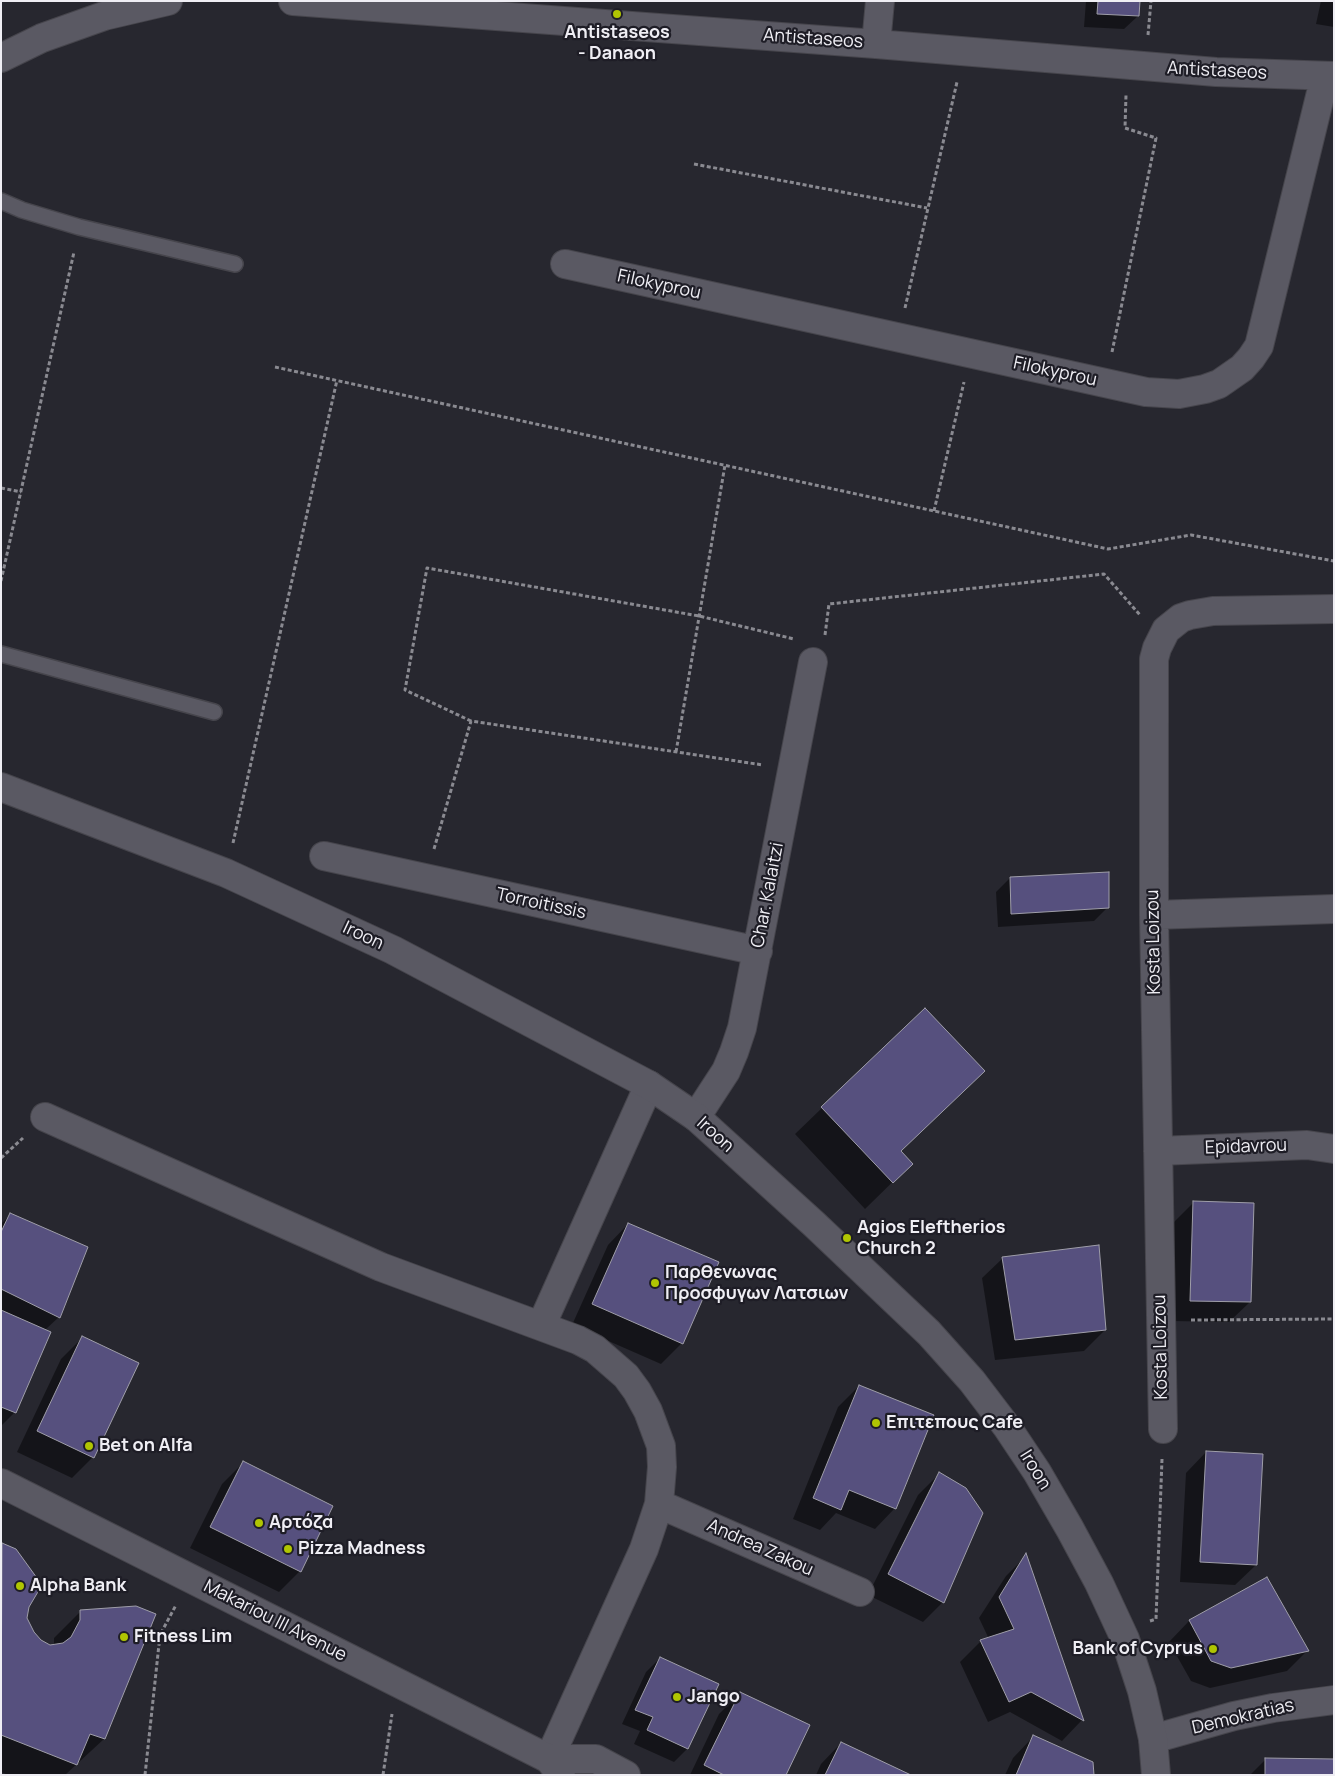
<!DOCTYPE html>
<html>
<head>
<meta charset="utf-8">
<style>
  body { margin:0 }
  #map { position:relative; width:1335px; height:1776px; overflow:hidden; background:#27272f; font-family:Manrope,sans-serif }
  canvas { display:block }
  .frame { position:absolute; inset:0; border:2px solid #efeef4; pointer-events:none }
</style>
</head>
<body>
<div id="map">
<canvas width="1335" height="1776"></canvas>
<div class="frame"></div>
</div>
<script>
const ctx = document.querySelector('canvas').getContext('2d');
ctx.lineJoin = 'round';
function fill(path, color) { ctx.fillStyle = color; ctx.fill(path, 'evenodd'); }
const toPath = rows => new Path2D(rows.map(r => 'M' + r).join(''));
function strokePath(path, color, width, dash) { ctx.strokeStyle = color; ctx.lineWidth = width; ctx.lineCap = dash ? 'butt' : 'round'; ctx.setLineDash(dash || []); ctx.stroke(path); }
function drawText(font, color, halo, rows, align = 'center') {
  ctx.font = font + ' Manrope,sans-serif'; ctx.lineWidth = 4.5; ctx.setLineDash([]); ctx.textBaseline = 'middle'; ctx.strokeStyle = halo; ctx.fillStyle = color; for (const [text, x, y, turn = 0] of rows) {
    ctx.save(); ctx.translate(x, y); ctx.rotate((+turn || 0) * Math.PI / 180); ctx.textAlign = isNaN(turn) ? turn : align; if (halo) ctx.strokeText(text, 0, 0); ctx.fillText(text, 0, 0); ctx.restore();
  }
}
fill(toPath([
  [1086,1,1139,1,1138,16,1124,29,1084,27],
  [1321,1,1334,1,1334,27,1316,24],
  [1010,878,1108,907,1094,921,998,927,996,892],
  [822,1108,900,1152,911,1164,865,1209,795,1134],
  [1194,1202,1250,1302,1229,1322,1170,1321,1173,1223],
  [11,1214,59,1317,45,1330,15,1412,1,1426,1,1224],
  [628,1224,717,1263,682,1343,661,1364,572,1325,608,1245],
  [1003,1258,1105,1330,1084,1351,995,1360,982,1278],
  [82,1338,93,1457,72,1478,17,1452,61,1359],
  [859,1386,895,1508,875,1529,836,1513,820,1530,793,1519,838,1407],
  [1206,1452,1256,1565,1235,1585,1180,1582,1186,1473],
  [243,1463,300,1571,279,1592,190,1548,222,1484],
  [939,1474,943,1602,923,1622,868,1595,918,1495],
  [3,1545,28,1606,26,1619,33,1632,40,1641,50,1646,54,1646,54,1638,81,1611,154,1615,104,1739,65,1775,8,1775,1,1772,1,1546],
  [1026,1556,1082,1720,1062,1741,1010,1712,988,1722,960,1662,981,1641,989,1639,979,1618,1006,1576],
  [1267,1578,1307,1651,1287,1671,1210,1688,1191,1681,1169,1642,1189,1621],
  [660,1658,687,1749,674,1762,634,1744,640,1731,622,1724,646,1672],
  [740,1693,785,1775,690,1775,719,1714],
  [1033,1737,1093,1775,1005,1775,1013,1758],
  [841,1743,908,1775,816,1775,821,1764],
  [1266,1759,1334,1775,1250,1775]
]), '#0007');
const building = toPath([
  [1098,1,1140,1,1139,16,1097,14,1098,1],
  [1109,872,1109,908,1011,914,1010,877,1109,872],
  [925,1008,985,1071,901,1151,913,1164,893,1183,821,1107,925,1008],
  [1193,1201,1254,1203,1251,1302,1190,1301,1193,1201],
  [10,1213,88,1247,60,1318,1,1289,1,1232,10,1213],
  [628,1223,719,1262,683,1344,592,1304,628,1223],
  [1099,1245,1106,1330,1015,1340,1002,1257,1099,1245],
  [1,1310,51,1332,16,1413,1,1407,1,1310],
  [82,1336,139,1363,94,1458,37,1431,82,1336],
  [859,1385,934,1415,896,1509,849,1490,841,1510,813,1498,859,1385],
  [1206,1451,1263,1454,1257,1565,1200,1562,1206,1451],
  [243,1461,333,1506,301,1572,210,1527,243,1461],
  [939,1472,966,1488,983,1513,944,1603,888,1574,939,1472],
  [2,1543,16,1549,42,1585,29,1607,27,1618,34,1632,41,1640,50,1645,63,1643,71,1637,80,1620,80,1610,136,1606,156,1614,105,1739,90,1734,77,1765,1,1735,2,1543],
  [1026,1553,1084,1721,1031,1692,1009,1702,980,1640,1014,1629,999,1597,1026,1553],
  [1267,1577,1309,1651,1231,1668,1211,1661,1189,1620,1267,1577],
  [660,1657,719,1684,688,1749,647,1730,653,1717,635,1710,660,1657],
  [740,1692,810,1725,786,1775,724,1775,704,1765,740,1692],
  [1033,1735,1093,1762,1094,1775,1016,1775,1033,1735],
  [841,1742,911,1775,825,1775,841,1742],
  [1265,1758,1334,1759,1334,1775,1265,1775,1265,1758]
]);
fill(building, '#56507e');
strokePath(building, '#9f9ea9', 1);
const service = toPath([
  [1,201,22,210,79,227,235,264],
  [1,654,214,712]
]);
const minor = toPath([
  [293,1,876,44,1216,72,1334,76],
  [876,44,880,1],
  [1,58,42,38,104,16,168,1],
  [565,264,1146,392,1179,394,1205,389,1219,384,1242,368,1251,358,1259,346,1325,76],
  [324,856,758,951],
  [1154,915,1334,909],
  [45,1117,381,1267,578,1340,595,1349,626,1376,637,1391,648,1411,661,1446,662,1467,659,1504,644,1549,549,1759],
  [696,1117,726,1071,734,1052,742,1028,813,662],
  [1158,1151,1307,1145,1334,1149],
  [541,1326,649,1085],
  [1163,1429,1154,915,1154,659,1157,648,1166,630,1181,618,1190,615,1213,611,1334,609],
  [659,1504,860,1592],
  [1153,1739,1234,1716,1273,1708,1334,1700]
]);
const tertiary = toPath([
  [1,787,226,873,393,950,649,1085,696,1117,814,1224,929,1333,972,1381,1007,1427,1037,1472,1070,1529,1099,1583,1125,1639,1142,1691,1153,1739,1156,1775],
  [1,1483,549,1759,561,1775],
  [549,1759,596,1759,626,1775]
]);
strokePath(service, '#46454c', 18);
strokePath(minor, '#46454c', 30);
strokePath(tertiary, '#46454c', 30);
strokePath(toPath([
  [1148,35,1151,1],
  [694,164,927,208],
  [905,308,957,82],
  [1112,352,1156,138,1125,128,1126,95],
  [275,367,1108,549,1191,535,1334,561],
  [1,488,21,492],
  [934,511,964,382],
  [1,581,74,252],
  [825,635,829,604,1104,574,1140,615],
  [471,721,405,690,427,568,699,616,794,639],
  [676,752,725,465],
  [233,843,337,380],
  [434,849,471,721,763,765],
  [1,1158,23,1138],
  [1191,1320,1334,1319],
  [1150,1621,1156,1619,1162,1459],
  [145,1775,160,1635,176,1605],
  [383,1775,392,1714]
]), '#8a8a91', 3, [4, 2.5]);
strokePath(service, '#5a5963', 15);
strokePath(minor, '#5a5963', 28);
strokePath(tertiary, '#5a5963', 28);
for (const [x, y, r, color] of [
  [617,14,5,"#b0c502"],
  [847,1238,5,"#b0c502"],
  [655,1283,5,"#b0c502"],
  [876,1423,5,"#b0c502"],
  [89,1446,5,"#b0c502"],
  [259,1523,5,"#b0c502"],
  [288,1549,5,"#b0c502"],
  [20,1586,5,"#b0c502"],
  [124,1637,5,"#b0c502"],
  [1213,1649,5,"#b0c502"],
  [677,1697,5,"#b0c502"]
]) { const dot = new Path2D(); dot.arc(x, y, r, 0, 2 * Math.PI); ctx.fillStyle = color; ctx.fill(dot); strokePath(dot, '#1e1d26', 2); }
drawText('bold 18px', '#efeef4', '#1e1d26', [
  ["Antistaseos",617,33,"center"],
  ["- Danaon",617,54,"center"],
  ["Agios Eleftherios",857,1228],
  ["Church 2",857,1249],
  ["Παρθενωνας",665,1273],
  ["Προσφυγων Λατσιων",665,1294],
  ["Επιτεπους Cafe",886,1423],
  ["Bet on Alfa",99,1446],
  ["Αρτόζα",269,1523],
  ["Pizza Madness",298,1549],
  ["Alpha Bank",30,1586],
  ["Fitness Lim",134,1637],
  ["Bank of Cyprus",1203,1649,"right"],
  ["Jango",687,1697]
], 'left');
drawText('18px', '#efeef4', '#1e1d26', [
  ["Antistaseos",813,39,4],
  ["Antistaseos",1217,71,3],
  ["Filokyprou",659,285,12],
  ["Filokyprou",1055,372,12],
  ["Char. Kalaitzi",768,895,-79],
  ["Torroitissis",541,904,12],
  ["Iroon",363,936,25],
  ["Kosta Loizou",1154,942,-91],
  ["Iroon",715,1135,42],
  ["Epidavrou",1246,1147,-2],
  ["Kosta Loizou",1161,1347,-91],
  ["Iroon",1035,1470,58],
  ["Andrea Zakou",760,1548,24],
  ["Makariou III Avenue",275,1621,27],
  ["Demokratias",1243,1717,-13]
]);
</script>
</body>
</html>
